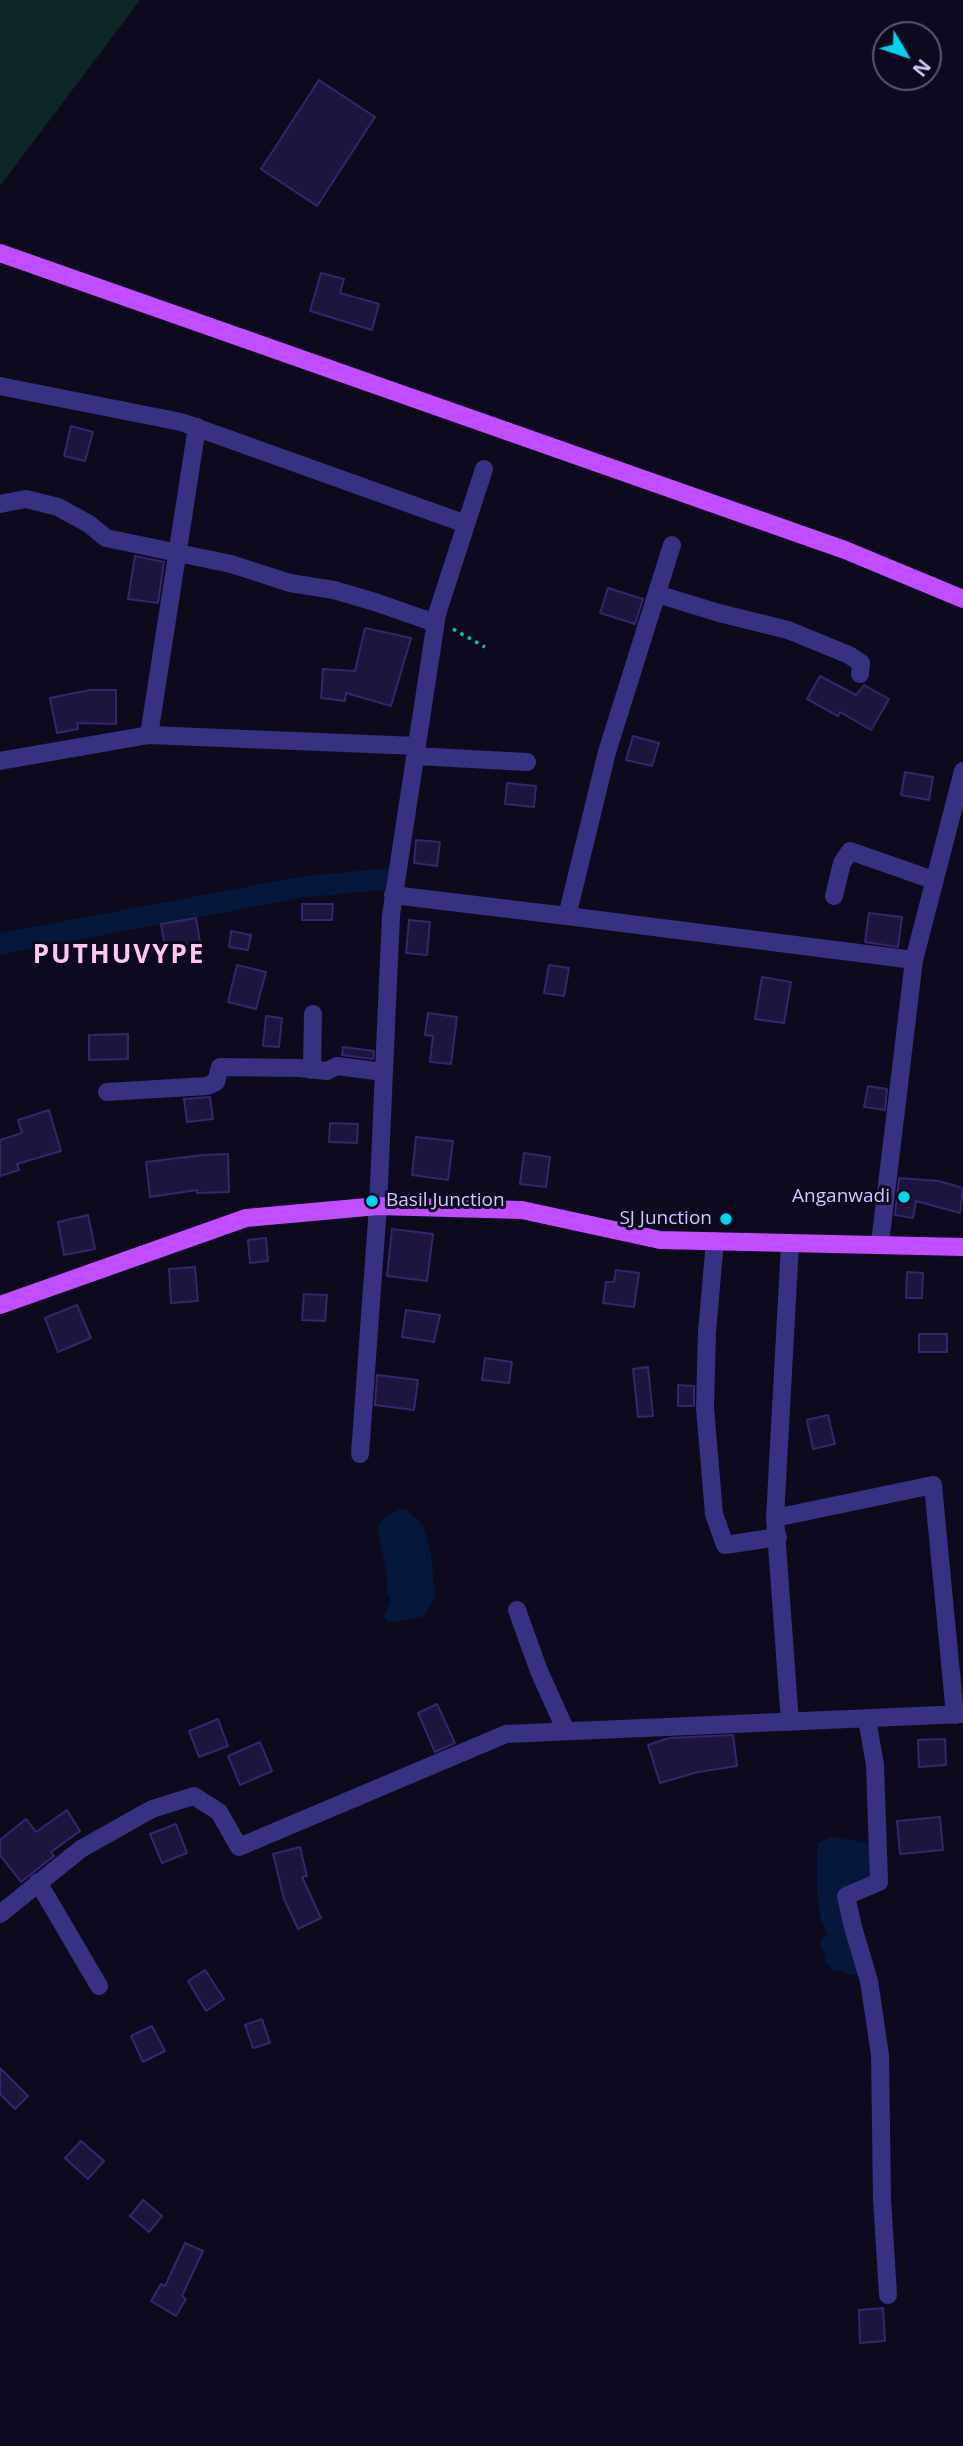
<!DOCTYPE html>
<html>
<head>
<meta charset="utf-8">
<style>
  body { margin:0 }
  #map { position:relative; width:963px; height:2446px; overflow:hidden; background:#0e0a1d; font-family:"Open Sans",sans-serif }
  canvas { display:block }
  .north { position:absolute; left:872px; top:21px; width:70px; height:70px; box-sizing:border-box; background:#0e0a1d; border:2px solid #5b5577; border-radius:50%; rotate:129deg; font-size:19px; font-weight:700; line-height:28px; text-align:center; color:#cec6ff }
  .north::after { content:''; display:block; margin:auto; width:24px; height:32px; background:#00d4f1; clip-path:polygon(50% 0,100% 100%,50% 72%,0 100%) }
</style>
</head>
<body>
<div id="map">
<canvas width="963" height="2446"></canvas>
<div class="north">N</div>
</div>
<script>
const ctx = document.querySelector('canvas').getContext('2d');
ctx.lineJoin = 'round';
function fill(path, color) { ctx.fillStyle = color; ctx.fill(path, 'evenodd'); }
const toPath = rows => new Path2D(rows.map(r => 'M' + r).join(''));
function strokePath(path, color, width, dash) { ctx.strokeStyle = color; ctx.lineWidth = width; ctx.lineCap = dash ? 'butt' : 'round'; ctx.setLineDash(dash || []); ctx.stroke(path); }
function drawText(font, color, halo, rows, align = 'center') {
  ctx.font = font + ' "Open Sans",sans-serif'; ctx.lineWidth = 6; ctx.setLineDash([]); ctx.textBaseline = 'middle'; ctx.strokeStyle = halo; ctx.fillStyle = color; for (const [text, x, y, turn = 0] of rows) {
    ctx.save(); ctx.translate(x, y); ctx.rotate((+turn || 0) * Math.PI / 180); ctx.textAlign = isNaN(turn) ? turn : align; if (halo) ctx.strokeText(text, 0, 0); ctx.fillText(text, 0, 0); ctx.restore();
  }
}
fill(toPath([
  [0,0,140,0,0,186]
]), '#0d2727');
fill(toPath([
  [399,1509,408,1511,423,1525,430,1550,435,1593,433,1602,424,1616,389,1623,384,1617,390,1600,387,1592,387,1577,381,1543,377,1530,381,1521],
  [830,1837,869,1843,873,1879,853,1888,859,1976,844,1973,843,1969,836,1971,825,1963,825,1956,820,1943,823,1937,828,1935,821,1920,817,1890,817,1857,818,1843]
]), '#05183b');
strokePath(toPath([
  [0,944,302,887,385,879]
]), '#05183b', 21);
const building = toPath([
  [319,80,375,117,317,206,261,169,319,80],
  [321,273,344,279,340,293,379,304,372,330,310,311,321,273],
  [71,426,93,432,85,461,64,456,71,426],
  [135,556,164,562,158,603,128,599,135,556],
  [608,588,643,599,635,624,600,613,608,588],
  [365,628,411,638,391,706,346,693,345,701,321,698,323,669,355,671,365,628],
  [820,676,856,695,864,685,889,699,871,730,840,712,838,716,807,699,820,676],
  [90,690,116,690,116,724,77,723,78,729,57,733,50,698,90,690],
  [633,736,659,743,652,766,626,760,633,736],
  [905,772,933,777,929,800,901,795,905,772],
  [507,783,536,786,534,807,505,804,507,783],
  [416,840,440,842,437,866,414,863,416,840],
  [302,904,333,904,332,920,302,920,302,904],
  [869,913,902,917,898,947,865,942,869,913],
  [196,918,200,942,165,948,161,924,196,918],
  [409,920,430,922,427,955,406,953,409,920],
  [231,931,251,935,248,950,229,947,231,931],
  [237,965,266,972,256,1009,228,1002,237,965],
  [549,965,569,968,564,996,544,993,549,965],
  [762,977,791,982,784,1023,755,1019,762,977],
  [428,1013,457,1017,451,1064,430,1062,433,1036,425,1035,428,1013],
  [266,1016,282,1018,279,1047,263,1046,266,1016],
  [128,1034,128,1059,89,1060,89,1035,128,1034],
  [343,1047,374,1051,373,1059,342,1055,343,1047],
  [868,1086,887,1089,885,1110,864,1107,868,1086],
  [210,1097,213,1119,187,1122,184,1099,210,1097],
  [49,1110,61,1151,17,1164,19,1170,0,1176,0,1140,22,1133,18,1120,49,1110],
  [330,1123,358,1124,357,1143,329,1142,330,1123],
  [416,1137,453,1141,448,1180,412,1175,416,1137],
  [524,1153,550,1157,546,1187,520,1184,524,1153],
  [228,1154,229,1192,197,1193,197,1190,150,1197,146,1162,203,1155,228,1154],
  [899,1178,939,1181,963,1188,960,1213,916,1201,913,1218,895,1215,899,1178],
  [88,1215,95,1249,64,1255,58,1222,88,1215],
  [392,1229,433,1234,427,1281,387,1276,392,1229],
  [266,1238,268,1261,250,1263,248,1240,266,1238],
  [195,1267,198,1301,171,1303,169,1269,195,1267],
  [616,1270,639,1273,634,1307,603,1303,606,1282,614,1282,616,1270],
  [907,1272,923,1273,922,1298,906,1298,907,1272],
  [304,1294,327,1295,325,1321,302,1320,304,1294],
  [77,1305,91,1338,58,1352,45,1318,77,1305],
  [406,1310,440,1315,434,1342,402,1337,406,1310],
  [919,1334,947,1334,947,1352,919,1352,919,1334],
  [485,1358,512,1362,509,1383,482,1380,485,1358],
  [648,1367,653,1416,638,1417,633,1369,648,1367],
  [377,1375,418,1380,414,1410,375,1405,377,1375],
  [678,1385,694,1386,694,1406,678,1406,678,1385],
  [828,1415,835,1444,813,1449,807,1420,828,1415],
  [437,1704,455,1743,435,1752,418,1713,437,1704],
  [218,1719,228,1746,199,1757,189,1731,218,1719],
  [733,1735,737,1766,698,1772,660,1783,648,1745,669,1738,733,1735],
  [945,1739,946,1765,919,1767,918,1740,945,1739],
  [260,1742,272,1771,240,1785,228,1756,260,1742],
  [67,1810,80,1831,51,1852,54,1856,21,1882,0,1855,0,1840,26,1819,36,1832,67,1810],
  [940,1817,943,1850,900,1854,897,1821,940,1817],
  [176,1824,187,1853,162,1863,150,1834,176,1824],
  [300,1847,307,1876,302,1877,321,1918,298,1929,284,1899,273,1854,300,1847],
  [205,1970,224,1999,206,2011,188,1981,205,1970],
  [262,2019,270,2043,253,2048,245,2025,262,2019],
  [152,2026,165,2051,143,2062,131,2036,152,2026],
  [0,2068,28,2096,15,2109,0,2094,0,2068],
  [81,2141,104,2161,88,2179,65,2158,81,2141],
  [143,2200,162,2216,149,2232,130,2216,143,2200],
  [185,2243,203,2251,182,2296,186,2299,176,2316,151,2301,161,2284,165,2286,185,2243],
  [883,2308,885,2341,860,2343,859,2310,883,2308]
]);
fill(building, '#1e153f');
strokePath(building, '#35256d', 2);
strokePath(toPath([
  [453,629,485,647]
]), '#24b5b0', 3.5, [3.5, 5]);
strokePath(toPath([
  [0,386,181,422,466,524],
  [0,504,26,499,58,507,89,524,106,538,231,564,290,583,334,590,375,602,435,623],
  [657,594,719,613,788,630,849,655,861,663,860,674],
  [149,735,197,427],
  [415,756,527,762],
  [0,761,149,735,417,746],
  [393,895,567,916,607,752,672,545],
  [834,896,842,863,850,851,933,880],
  [567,916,914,960],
  [312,1070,313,1014],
  [107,1092,207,1086,216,1082,220,1067,299,1068,327,1071,337,1066,383,1072],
  [715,1241,707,1332,705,1408,714,1514,725,1545,778,1537],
  [880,1243,914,960,963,771],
  [360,1454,378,1206,391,915,437,614,484,469],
  [775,1518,933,1485,955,1715],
  [517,1610,539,1671,566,1731],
  [867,1719,875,1765,879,1882,846,1896,853,1927,869,1981,880,2055,882,2199,888,2295],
  [790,1722,775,1518,790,1244],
  [38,1882,99,1986],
  [0,1914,81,1849,152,1809,194,1796,219,1812,239,1847,506,1734,963,1714]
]), '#363180', 18);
strokePath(toPath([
  [0,253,845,550,963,599],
  [0,1305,246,1218,378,1206,522,1210,660,1240,963,1247]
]), '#c04dff', 18);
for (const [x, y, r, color] of [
  [904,1197,7,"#00d4f1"],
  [372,1201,7,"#00d4f1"],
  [726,1219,7,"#00d4f1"]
]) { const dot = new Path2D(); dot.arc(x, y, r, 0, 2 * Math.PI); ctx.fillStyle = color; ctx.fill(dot); strokePath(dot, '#0e0a1d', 2.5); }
drawText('19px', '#cec6ff', '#0e0a1d', [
  ["Anganwadi",890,1197],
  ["Basil Junction",386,1201,"left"],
  ["SJ Junction",712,1219]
], 'right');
ctx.letterSpacing = '2px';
drawText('bold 26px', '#ffc8ea', '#0e0a1d', [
  ["PUTHUVYPE",119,956]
]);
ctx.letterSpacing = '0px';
</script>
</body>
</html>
